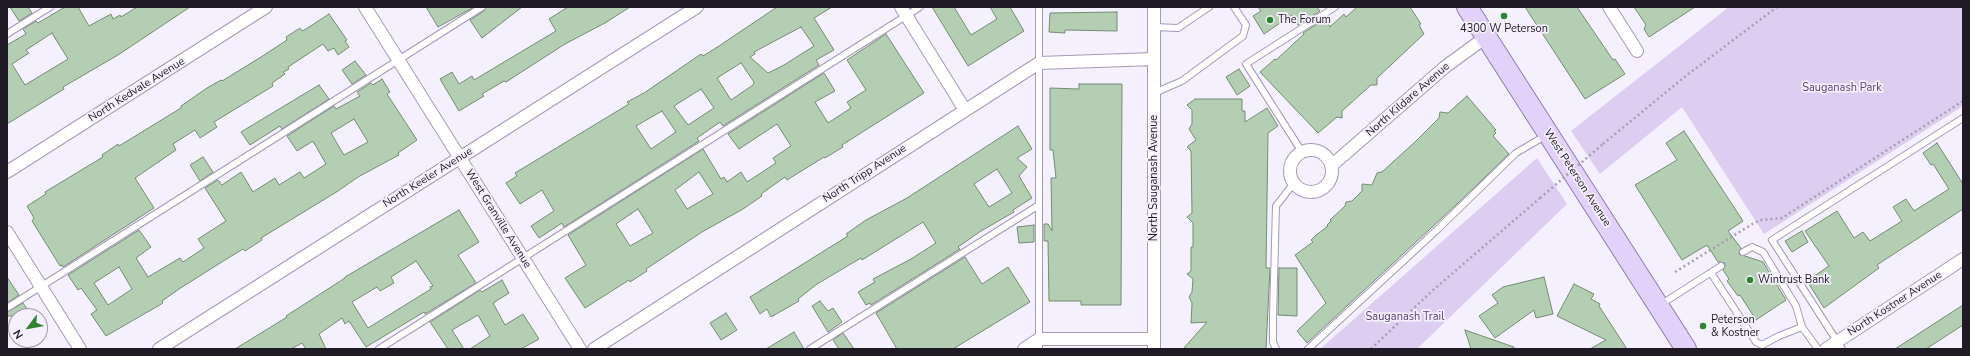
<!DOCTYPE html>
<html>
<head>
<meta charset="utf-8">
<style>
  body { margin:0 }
  #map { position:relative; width:1970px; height:356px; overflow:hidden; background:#f5f0fd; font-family:"Nunito Sans",sans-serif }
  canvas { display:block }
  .frame { position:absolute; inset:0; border:8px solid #1f1a26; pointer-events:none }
  .north { position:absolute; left:8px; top:308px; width:40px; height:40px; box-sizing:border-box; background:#f5f0fd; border:1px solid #9f9aa7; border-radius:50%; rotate:238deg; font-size:11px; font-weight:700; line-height:16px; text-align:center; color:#1f1a26 }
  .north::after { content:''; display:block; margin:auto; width:14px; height:18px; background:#2f8431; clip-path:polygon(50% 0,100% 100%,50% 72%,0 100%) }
</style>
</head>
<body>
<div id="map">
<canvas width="1970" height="356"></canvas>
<div class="frame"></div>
<div class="north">N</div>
</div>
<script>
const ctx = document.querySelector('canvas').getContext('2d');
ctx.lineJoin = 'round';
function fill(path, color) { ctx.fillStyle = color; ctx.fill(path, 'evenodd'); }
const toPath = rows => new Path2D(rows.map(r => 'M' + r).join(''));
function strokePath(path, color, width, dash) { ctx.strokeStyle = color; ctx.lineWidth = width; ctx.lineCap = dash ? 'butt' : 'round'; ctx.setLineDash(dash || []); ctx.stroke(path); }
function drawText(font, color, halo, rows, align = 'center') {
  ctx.font = font + ' "Nunito Sans",sans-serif'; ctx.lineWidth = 3.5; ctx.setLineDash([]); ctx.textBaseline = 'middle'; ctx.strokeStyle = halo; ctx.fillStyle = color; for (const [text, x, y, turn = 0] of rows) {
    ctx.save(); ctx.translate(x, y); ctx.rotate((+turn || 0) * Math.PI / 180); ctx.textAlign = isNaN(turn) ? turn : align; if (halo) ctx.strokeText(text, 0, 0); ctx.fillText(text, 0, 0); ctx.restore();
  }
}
fill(toPath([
  [1729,7,1963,7,1963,106,1764,234,1682,107,1600,174,1571,131],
  [1537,158,1567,204,1417,349,1320,349]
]), '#ddcdf1');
const building = toPath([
  [10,7,28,7,32,13,19,21,10,7],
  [65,7,78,7,89,26,111,14,113,19,120,15,121,17,137,7,190,7,118,55,63,87,64,89,7,124,7,45,26,34,23,29,36,21,38,23,65,7],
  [52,33,68,59,25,85,12,64,29,53,26,50,52,33],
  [426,7,474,7,438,27,426,7],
  [486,7,522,7,482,38,470,20,484,11,486,7],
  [568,7,630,7,605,23,565,44,506,82,504,81,482,94,484,96,459,111,440,79,452,72,459,84,472,76,474,80,556,31,549,19,568,7],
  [777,7,832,7,814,18,834,50,816,60,819,65,723,126,720,122,697,138,699,141,564,227,562,223,539,238,531,226,554,211,542,190,520,204,506,183,517,176,515,173,629,104,627,102,644,93,701,54,703,56,719,46,777,7],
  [801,27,814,46,784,65,768,73,750,57,755,54,754,52,801,27],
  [741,63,754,82,753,85,731,100,717,78,741,63],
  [701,89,714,108,688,125,674,106,701,89],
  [662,111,676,132,651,149,636,126,662,111],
  [932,7,954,7,971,35,997,19,990,7,1010,7,1024,31,968,66,932,7],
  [1258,7,1317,7,1320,11,1298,25,1292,15,1264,34,1253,16,1261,11,1258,7],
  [1357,7,1410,7,1421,24,1419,25,1424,34,1377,78,1377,85,1371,85,1342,111,1342,118,1337,117,1318,133,1260,72,1275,59,1276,60,1304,34,1303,33,1325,19,1330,27,1344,14,1346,17,1357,7],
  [1525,7,1577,7,1613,60,1615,59,1625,74,1585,99,1525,7],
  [1634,7,1695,7,1649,37,1644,29,1646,25,1634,7],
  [1117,12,1117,31,1065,30,1065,33,1049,32,1050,13,1117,12],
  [329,14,347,40,345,41,349,47,338,55,334,48,328,51,323,44,288,67,289,69,283,72,285,74,272,83,273,86,214,122,217,127,200,138,195,130,173,144,176,150,135,178,154,208,63,267,62,265,60,266,32,221,34,218,27,206,46,194,45,192,103,157,102,155,118,144,119,146,181,108,181,106,207,88,221,80,222,81,261,57,287,40,286,37,300,28,302,31,306,29,329,14],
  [886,34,924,93,842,145,843,147,825,158,824,157,787,180,785,177,761,194,762,196,743,209,702,232,646,269,647,271,630,282,629,280,585,308,565,278,586,265,568,235,703,149,721,179,724,177,727,182,741,172,747,182,776,163,773,158,791,146,777,124,739,149,728,134,824,73,835,91,815,102,828,123,851,108,847,102,866,90,847,60,886,34],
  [699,172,713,194,687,209,675,190,699,172],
  [638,209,653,233,630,246,616,224,638,209],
  [355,61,366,75,352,84,342,70,355,61],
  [1239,69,1250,86,1237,95,1226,77,1239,69],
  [382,79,390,92,387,94,417,140,398,153,399,155,358,177,338,191,261,238,262,240,245,251,243,249,225,260,179,289,162,301,163,303,106,336,91,314,97,310,81,288,78,290,68,275,139,230,151,247,136,258,148,277,180,258,183,262,204,248,198,239,226,221,205,188,218,180,222,185,241,172,253,192,275,178,279,185,300,172,304,178,326,164,313,141,297,151,287,136,334,106,336,109,360,96,357,92,371,83,373,85,382,79],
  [354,119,368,142,344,155,331,133,354,119],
  [119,267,132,289,108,305,94,283,119,267],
  [1079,84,1122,84,1121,305,1081,305,1081,301,1049,301,1048,241,1044,241,1044,224,1048,224,1052,231,1051,178,1056,178,1053,150,1050,150,1050,88,1079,89,1079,84],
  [319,85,329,99,282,129,280,126,250,145,241,132,319,85],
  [1467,96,1496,130,1494,131,1496,133,1493,136,1509,154,1457,204,1307,343,1297,331,1326,303,1295,255,1313,242,1311,240,1315,236,1328,226,1327,225,1331,221,1330,220,1345,206,1346,202,1352,201,1362,191,1362,184,1372,185,1377,173,1382,172,1416,141,1439,118,1440,112,1448,113,1467,96],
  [1195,99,1242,99,1242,111,1245,111,1245,122,1267,108,1278,126,1268,133,1266,268,1270,268,1266,349,1183,349,1207,322,1191,323,1192,303,1189,297,1192,292,1193,279,1187,274,1191,271,1191,247,1193,247,1193,223,1187,217,1192,213,1191,151,1187,147,1196,140,1189,129,1192,124,1192,110,1187,105,1195,99],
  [1018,126,1032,149,1017,158,1027,167,1019,176,1032,198,1013,210,1014,212,981,231,958,247,960,249,871,305,870,303,866,305,858,292,875,282,873,279,911,259,936,243,923,222,862,260,861,258,817,284,798,299,799,301,771,317,767,309,760,314,750,297,848,236,846,234,866,220,907,198,1018,126],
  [997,169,1012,193,989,207,974,184,997,169],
  [1684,131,1743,221,1728,231,1741,248,1739,254,1763,262,1786,300,1756,320,1740,295,1738,296,1727,281,1729,279,1723,270,1725,266,1725,263,1718,262,1707,245,1682,260,1635,185,1677,160,1666,143,1684,131],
  [1937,143,1963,184,1963,209,1883,261,1877,265,1879,268,1824,308,1807,281,1829,266,1805,231,1837,211,1854,238,1863,232,1870,241,1902,221,1893,207,1906,199,1914,211,1949,189,1933,164,1931,165,1923,153,1937,143],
  [203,157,213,172,200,181,190,165,203,157],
  [459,210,479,242,458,255,476,283,425,314,424,312,366,347,349,321,345,324,342,318,319,334,326,349,306,349,302,343,291,349,235,349,287,317,286,316,345,278,345,277,459,210],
  [416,261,433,286,430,287,431,289,368,328,352,302,377,287,380,291,394,283,391,277,416,261],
  [1034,225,1034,242,1019,243,1017,227,1034,225],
  [1802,231,1808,242,1792,252,1785,241,1802,231],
  [965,257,982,284,1008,267,1030,302,953,349,897,349,876,313,965,257],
  [1279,268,1297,268,1297,316,1278,315,1279,268],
  [7,277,19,295,7,303,7,277],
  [1544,277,1553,314,1536,318,1534,310,1495,338,1479,316,1498,303,1492,295,1503,287,1544,277],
  [502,280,509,293,493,303,505,325,523,314,539,339,521,349,470,349,490,336,478,315,452,330,464,349,448,349,430,322,480,290,482,292,502,280],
  [1574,284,1594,294,1591,299,1600,304,1599,306,1627,349,1590,349,1606,340,1557,316,1574,284],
  [820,301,828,311,833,308,842,322,828,332,812,306,820,301],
  [23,303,32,316,7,316,7,312,23,303],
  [1963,305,1963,325,1926,349,1895,349,1963,305],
  [726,313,737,330,721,340,710,323,726,313],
  [1465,330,1514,347,1514,349,1471,349,1465,330],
  [794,332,804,349,766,349,794,332],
  [843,333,854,349,839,349,833,340,843,333]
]);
fill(building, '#b3ceb2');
strokePath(building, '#748c72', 1);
const lane = toPath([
  [1154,27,1178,28,1209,7],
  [7,34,50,7],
  [1154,93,1182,81,1243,36,1246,25,1234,7],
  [1302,152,1246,64,1335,7],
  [1743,252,1752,247,1763,252,1796,306,1802,327,1818,349],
  [1711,273,1756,342,1762,345,1779,336,1802,327],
  [1660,305,1721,266],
  [7,308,482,7],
  [379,349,920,7],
  [810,349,1039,205],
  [1039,349,1039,7],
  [1276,349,1273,342,1273,317,1276,206,1294,183],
  [1308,349,1439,228,1516,153,1545,136],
  [1842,349,1772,240,1963,118]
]);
const street = toPath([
  [365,7,580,349],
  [901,7,965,110],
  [1609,7,1637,51],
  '1290 171a21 21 0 1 1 42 0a21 21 0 1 1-42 0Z',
  [1331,166,1445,67,1486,37],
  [7,172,266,7],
  [7,232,80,349],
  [159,349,697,7],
  [594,349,1039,63,1154,59],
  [1024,349,1039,339,1154,339],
  [1154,349,1154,7],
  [1826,349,1963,259]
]);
const primary = toPath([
  [1467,7,1686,349]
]);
strokePath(lane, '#a799b9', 8);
strokePath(street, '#a799b9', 14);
strokePath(primary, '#917dac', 22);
strokePath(toPath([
  [1603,144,1687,75,1777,7],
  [1675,272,1754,223,1761,220,1782,218,1963,101],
  [1371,349,1432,291,1540,198]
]), '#a5a0ac', 2.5, [2, 3]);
strokePath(lane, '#fff', 6);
strokePath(street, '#fff', 12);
strokePath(primary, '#e2d1f8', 20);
strokePath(toPath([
  [1540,198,1603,144]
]), '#a5a0ac', 2.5, [2, 3]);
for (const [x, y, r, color] of [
  [1504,16,4,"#2f8431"],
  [1270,20,4,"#2f8431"],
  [1750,280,4,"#2f8431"],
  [1703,326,4,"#2f8431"]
]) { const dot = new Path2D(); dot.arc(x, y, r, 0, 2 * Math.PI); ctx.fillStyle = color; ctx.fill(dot); strokePath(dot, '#f5f0fd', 1.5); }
drawText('11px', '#1f1a26', '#f5f0fd', [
  ["The Forum",1278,20],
  ["4300 W Peterson",1504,29,"center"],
  ["Wintrust Bank",1758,280],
  ["Peterson",1711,320],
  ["& Kostner",1711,333]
], 'left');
drawText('11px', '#5b4376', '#f5f0fd', [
  ["Sauganash Park",1842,88],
  ["Sauganash Trail",1405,317]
]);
drawText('11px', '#1f1a26', '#f5f0fd', [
  ["North Kedvale Avenue",137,90,-32],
  ["North Kildare Avenue",1408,100,-41],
  ["North Tripp Avenue",865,174,-33],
  ["North Keeler Avenue",428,178,-32],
  ["North Sauganash Avenue",1154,178,-90],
  ["West Peterson Avenue",1577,178,57],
  ["West Granville Avenue",498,219,58],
  ["North Kostner Avenue",1895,304,-33]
]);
</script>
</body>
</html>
